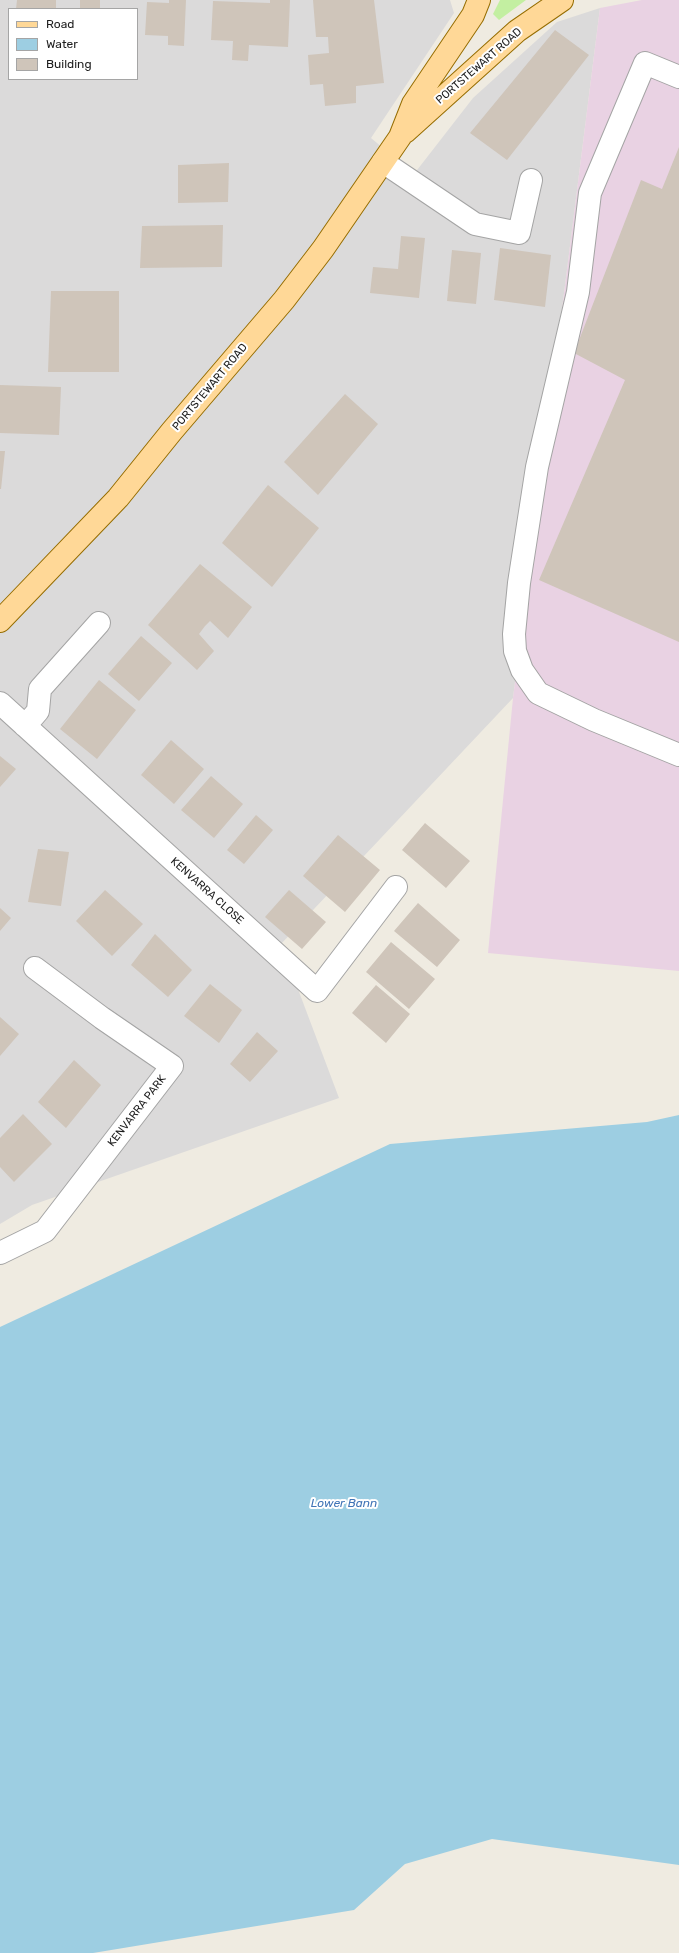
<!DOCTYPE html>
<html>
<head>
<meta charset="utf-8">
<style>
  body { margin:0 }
  #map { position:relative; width:679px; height:1953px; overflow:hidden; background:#efebe1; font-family:Rubik,sans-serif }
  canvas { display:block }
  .legend { position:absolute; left:8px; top:8px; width:130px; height:72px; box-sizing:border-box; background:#fff; border:1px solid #a5a5a5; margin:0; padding:5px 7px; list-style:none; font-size:12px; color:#1d1d1d }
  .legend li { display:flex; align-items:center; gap:8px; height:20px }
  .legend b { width:20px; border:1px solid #a5a5a5 }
</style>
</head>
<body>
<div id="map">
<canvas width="679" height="1953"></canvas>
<ul class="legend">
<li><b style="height:5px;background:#ffd897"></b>Road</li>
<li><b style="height:11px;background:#9dcee2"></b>Water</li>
<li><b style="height:11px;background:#cfc5ba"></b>Building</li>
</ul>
</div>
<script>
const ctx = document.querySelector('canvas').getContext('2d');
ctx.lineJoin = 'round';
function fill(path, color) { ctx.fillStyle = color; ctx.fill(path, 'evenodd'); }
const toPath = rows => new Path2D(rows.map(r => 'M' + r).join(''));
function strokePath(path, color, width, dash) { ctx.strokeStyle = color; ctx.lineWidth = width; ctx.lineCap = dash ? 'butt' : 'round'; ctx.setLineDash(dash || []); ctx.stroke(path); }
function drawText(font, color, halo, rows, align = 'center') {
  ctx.font = font + ' Rubik,sans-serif'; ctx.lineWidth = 4; ctx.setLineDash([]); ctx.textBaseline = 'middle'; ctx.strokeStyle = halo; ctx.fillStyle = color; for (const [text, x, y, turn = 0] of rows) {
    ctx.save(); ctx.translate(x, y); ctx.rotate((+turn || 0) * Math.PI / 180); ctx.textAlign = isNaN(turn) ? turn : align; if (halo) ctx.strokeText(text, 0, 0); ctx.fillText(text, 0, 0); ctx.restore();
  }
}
fill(toPath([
  [0,0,450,0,454,13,371,138,414,174,473,98,557,22,600,8,513,698,281,944,339,1098,32,1205,0,1224],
  [9,9,137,9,137,79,9,79]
]), '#dbdada');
fill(toPath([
  [642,0,679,0,679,971,488,953,513,698,600,8]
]), '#e9d2e3');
fill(toPath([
  [500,0,526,0,499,20,493,14]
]), '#c3efa1');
fill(toPath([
  [679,1115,679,1865,492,1839,405,1864,354,1910,93,1953,0,1953,0,1327,390,1144,647,1122]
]), '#9dcee2');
fill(toPath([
  [17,0,56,0,56,9,16,9],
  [80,0,100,0,100,9,80,9],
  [169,0,186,0,184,46,168,45,168,36,145,35,147,2,169,3],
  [270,0,290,0,288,47,249,45,248,61,232,60,233,41,211,40,213,1,270,3],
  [313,0,374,0,384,83,356,86,356,103,325,106,323,84,310,85,308,55,329,53,328,37,316,37],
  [555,30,589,55,507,160,470,133],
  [679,147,679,642,539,580,625,380,574,353,641,180,662,189],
  [229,163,228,202,178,203,178,165],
  [223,225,222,267,140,268,142,226],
  [401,236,425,238,419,298,370,293,373,267,398,269],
  [500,248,551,255,545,307,494,300],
  [452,250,481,253,476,304,447,301],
  [51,291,119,291,119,372,48,372],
  [0,385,61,387,59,435,0,433],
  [345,394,378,424,318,495,284,462],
  [0,451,5,451,1,489,0,489],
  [268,485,319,528,272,587,222,543],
  [200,564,252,607,228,638,210,621,205,626,199,634,214,651,197,670,148,625],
  [141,636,172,663,139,701,108,674],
  [99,680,136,710,97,759,60,729],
  [171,740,204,769,174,804,141,775],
  [0,756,16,769,0,787],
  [211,776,243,804,214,838,181,810],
  [256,815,273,830,244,864,227,850],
  [425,823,470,861,446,888,402,850],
  [338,835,380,870,345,912,303,876],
  [38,849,69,852,61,906,28,902],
  [105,890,143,924,112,956,76,921],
  [289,890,326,922,302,949,265,917],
  [418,903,460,940,437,967,394,931],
  [0,908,11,918,0,931],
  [155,934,192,970,168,997,131,965],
  [391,942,435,979,409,1009,366,972],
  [210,984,242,1010,219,1043,184,1016],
  [376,985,410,1014,386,1043,352,1013],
  [0,1017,19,1034,0,1056],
  [257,1032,278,1051,250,1082,230,1064],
  [74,1060,101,1085,66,1128,38,1102],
  [23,1114,52,1144,14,1182,0,1167,0,1138]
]), '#cfc5ba');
const minor = toPath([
  [679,77,645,63,590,193,578,292,537,467,519,583,514,634,515,651,522,670,538,693,594,720,679,755],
  [383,162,475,224,519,233,531,180],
  [0,703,317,991,396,887],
  [25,726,38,711,40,689,99,623],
  [0,1253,45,1231,172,1066,102,1018,35,968]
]);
const major = toPath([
  [405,132,517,31,562,0],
  [0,621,118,498,172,431,284,300,323,249,400,137,413,104,473,15,479,0]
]);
strokePath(minor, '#a4a4a4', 24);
strokePath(major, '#966d00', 24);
strokePath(minor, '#fff', 22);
strokePath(major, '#ffd897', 22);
drawText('11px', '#1d1d1d', '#fff', [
  ["PORTSTEWART ROAD",479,66,-41],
  ["PORTSTEWART ROAD",210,387,-50],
  ["KENVARRA CLOSE",207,891,42],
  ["KENVARRA PARK",137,1111,-52]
]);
drawText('italic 12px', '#4074b6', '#fff', [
  ["Lower Bann",344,1504]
]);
</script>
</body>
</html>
